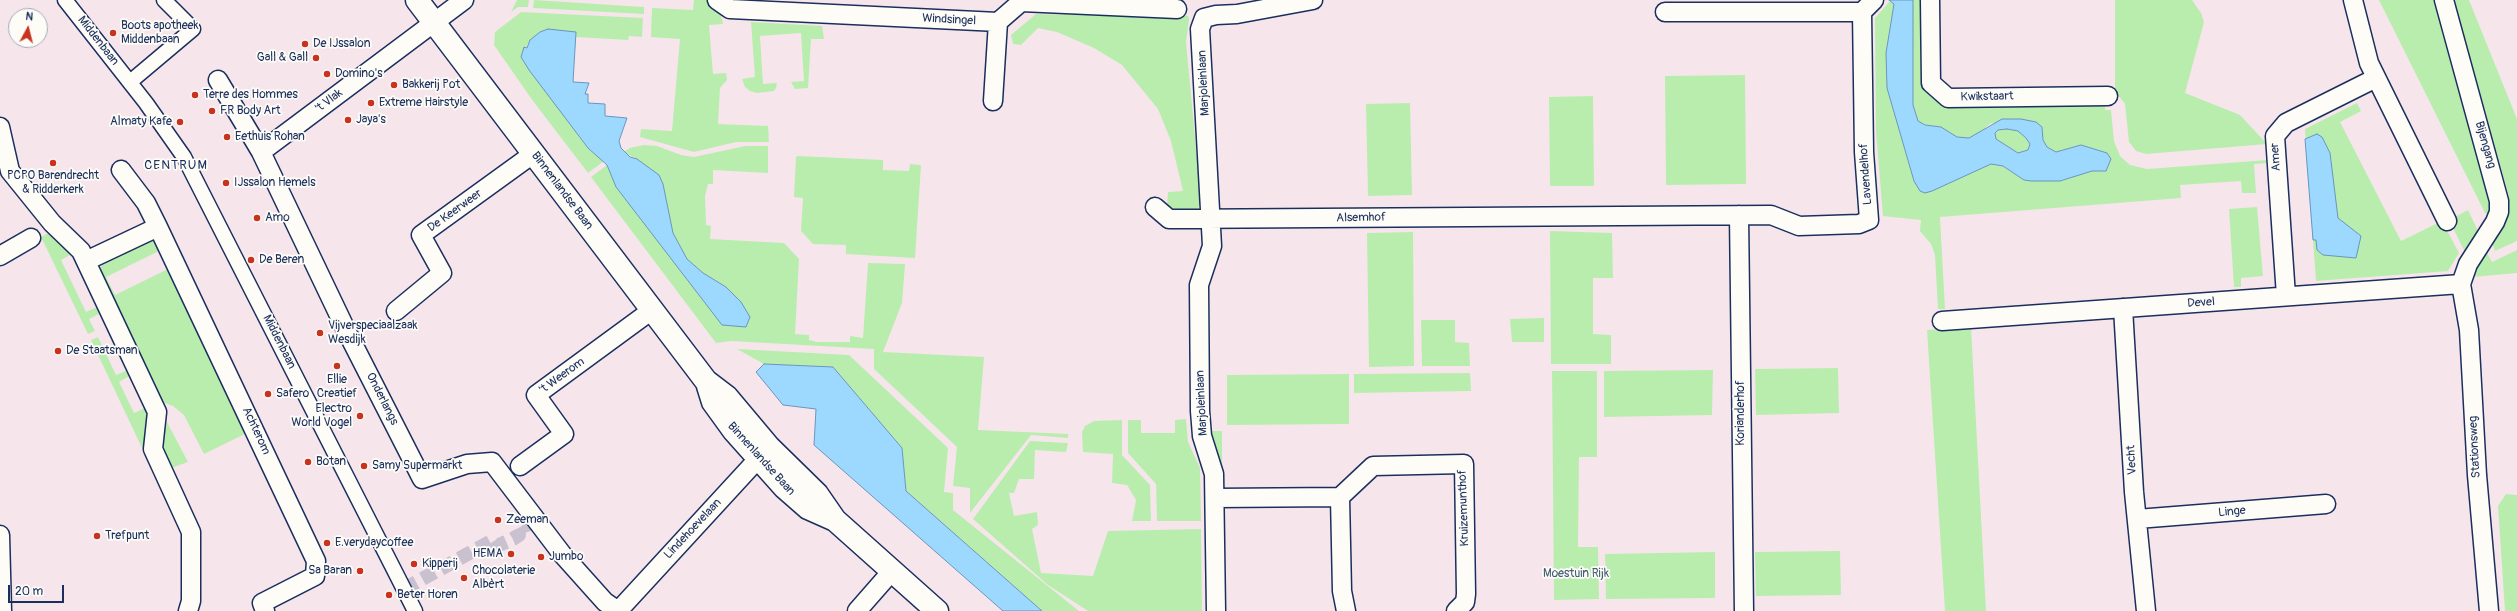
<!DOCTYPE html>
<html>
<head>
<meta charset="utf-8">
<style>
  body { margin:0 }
  #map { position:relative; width:2517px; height:611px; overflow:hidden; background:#f6e6ec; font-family:Pangolin,sans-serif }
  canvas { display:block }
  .north { position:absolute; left:8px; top:8px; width:40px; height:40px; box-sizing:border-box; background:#fdfcf7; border:1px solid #a3aaba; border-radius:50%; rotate:7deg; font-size:11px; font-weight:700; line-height:16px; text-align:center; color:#1b2f5e }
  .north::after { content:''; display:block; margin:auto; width:14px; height:18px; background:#c8321e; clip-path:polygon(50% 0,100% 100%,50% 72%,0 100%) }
  .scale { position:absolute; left:8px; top:585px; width:56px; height:18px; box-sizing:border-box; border:2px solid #1b2f5e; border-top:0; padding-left:5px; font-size:12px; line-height:14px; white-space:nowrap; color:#1b2f5e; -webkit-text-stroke:3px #fdfcf7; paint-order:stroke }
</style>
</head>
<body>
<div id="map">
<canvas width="2517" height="611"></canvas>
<div class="north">N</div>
<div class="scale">20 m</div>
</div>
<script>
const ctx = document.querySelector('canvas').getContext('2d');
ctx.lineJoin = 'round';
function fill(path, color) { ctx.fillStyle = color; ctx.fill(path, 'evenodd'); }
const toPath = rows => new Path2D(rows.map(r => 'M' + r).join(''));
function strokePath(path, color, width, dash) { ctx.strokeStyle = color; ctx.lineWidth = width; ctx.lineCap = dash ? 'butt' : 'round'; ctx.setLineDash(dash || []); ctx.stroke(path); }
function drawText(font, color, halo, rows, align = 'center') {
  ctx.font = font + ' Pangolin,sans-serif'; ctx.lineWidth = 3.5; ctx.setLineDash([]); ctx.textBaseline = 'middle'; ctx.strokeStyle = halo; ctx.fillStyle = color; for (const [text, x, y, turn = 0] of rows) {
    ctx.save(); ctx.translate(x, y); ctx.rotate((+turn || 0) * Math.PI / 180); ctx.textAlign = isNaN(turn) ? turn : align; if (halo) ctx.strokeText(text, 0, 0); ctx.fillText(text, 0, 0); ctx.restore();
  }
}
fill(toPath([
  [517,0,529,0,528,7,518,7,511,12],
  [534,0,644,7,644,14,533,8],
  [694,0,708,0,721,15,723,24,709,25,713,74,726,73,727,80,720,88,718,124,768,126,769,142,736,142,694,152,640,137,641,129,672,131,680,39,651,37,652,8,693,10],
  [1913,0,1923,0,1945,105,2105,104,2105,110,2111,110,2114,141,2120,156,2130,165,2147,169,2268,160,2268,163,2254,164,2256,193,2242,193,2241,181,2180,185,2181,198,1940,217,1945,309,1938,309,1935,255,1931,244,1920,231,1921,220,1883,216,1876,132,1875,18,1890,1,1894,4,1886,53,1887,88,1914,181,1981,168,1991,164,2003,166,2024,180,2060,181,2092,171,2103,171,2107,153,2081,145,2056,152,2047,147,2043,140,2042,127,1991,123,1978,134,1969,138,1957,137,1941,127,1925,125,1918,121,1913,105],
  [2115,0,2192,0,2201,13,2204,22,2185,93,2240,115,2267,144,2146,154,2136,151,2129,142,2125,104,2115,91],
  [2379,0,2434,0,2492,208,2488,215,2485,213],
  [2453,0,2469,0,2517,119,2517,241,2495,251,2492,243,2507,215,2509,196],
  [521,12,643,18,642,37,629,36,628,40,576,37,576,32,530,40,521,57,588,148,604,161,588,173,533,101,494,45,495,32],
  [1179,13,1188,16,1189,19,1186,42,1201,201,1197,211,1175,210,1167,205,1168,192,1183,191,1171,141,1158,109,1122,65,1094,48,1057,32,1038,28,1021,45,1013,44,1011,35,1036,14,1171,17],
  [751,22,822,26,824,39,811,39,808,88,795,89,791,82,804,81,801,33,760,36,763,84,777,83,776,88,774,91,757,93,750,91,745,87,742,79,755,77],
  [1745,75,1746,184,1666,185,1665,76],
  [1593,96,1594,186,1550,186,1549,97],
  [1410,103,1412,195,1368,196,1366,104],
  [2357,103,2361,111,2340,122,2401,241,2442,221,2459,253,2448,271,2316,281,2305,129],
  [2007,129,2018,131,2026,138,2030,144,2028,150,2018,153,1996,139,1995,133,1998,130],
  [644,145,657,146,681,155,694,157,745,146,768,146,768,173,713,170,713,184,708,184,705,196,706,225,711,226,710,239,784,243,799,259,795,334,809,335,809,340,817,342,850,342,850,336,863,338,868,263,905,264,902,303,883,352,984,357,978,430,1068,434,1068,438,1031,435,970,513,970,488,953,486,957,447,874,369,874,349,731,341,716,343,591,177,607,165,616,187,722,324,726,287,703,273,687,259,673,233,663,184,637,159,623,152,630,148],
  [798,156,883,160,883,170,909,171,910,164,921,165,915,258,846,254,846,245,813,244,801,231,803,198,794,197,796,157],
  [2257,207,2263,276,2241,278,2241,287,2234,287,2229,209],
  [2468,210,2478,231,2465,252,2449,220],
  [1550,231,1612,233,1613,278,1593,278,1593,334,1611,335,1611,364,1551,364],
  [50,232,72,254,61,260,86,312,97,307,101,313,89,319,95,331,88,334,41,237],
  [1413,232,1414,366,1369,367,1367,233],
  [152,238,156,241,165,256,162,257,159,251,106,277,115,295,168,269,165,263,168,262,247,433,204,454,184,415,173,406,162,402,100,271,103,259],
  [2517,250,2517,273,2472,277,2486,251,2492,262],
  [1544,318,1544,342,1512,342,1510,319],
  [1421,320,1455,320,1455,342,1469,343,1470,366,1422,366],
  [1971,327,1986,611,1945,611,1927,330],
  [98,337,116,375,128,370,131,375,119,382,134,413,145,408,149,414,144,447,142,448,91,340],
  [737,349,849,355,948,448,944,492,953,493,953,510,1079,611,1042,611,906,491,902,448,833,367,764,364],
  [1838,368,1839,413,1756,415,1755,369],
  [1713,370,1712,415,1604,417,1604,371],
  [1552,371,1597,371,1597,457,1579,457,1578,547,1598,547,1599,599,1554,600],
  [1470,373,1471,391,1354,393,1354,374],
  [1349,374,1349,424,1227,425,1227,375],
  [1186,419,1188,442,1200,468,1201,521,1157,521,1156,484,1128,453,1128,420,1141,420,1141,433,1175,433,1175,420],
  [1122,420,1122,455,1150,485,1151,521,1132,521,1136,500,1127,485,1112,483,1113,454,1083,452,1082,432,1085,426,1094,421],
  [167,422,188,462,168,469,161,444],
  [1209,431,1222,431,1222,468,1211,440],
  [1030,441,1068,443,1066,452,1035,450,1034,479,1019,479,1014,493,1009,493,1014,516,1037,512,1038,525,1032,529,1041,573,1093,576,1108,531,1201,529,1202,611,1088,611,1048,585,973,519],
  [2506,494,2517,495,2517,611,2505,611,2498,506],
  [1840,551,1841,595,1756,596,1755,552],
  [1715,552,1715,598,1606,599,1605,554]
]), '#b9edae');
const water = toPath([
  [1889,0,1913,0,1913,105,1918,121,1925,125,1941,127,1957,137,1969,138,2002,119,2021,119,2036,122,2042,127,2043,140,2047,147,2056,152,2081,145,2107,153,2111,159,2106,171,2092,171,2060,181,2031,181,2024,180,2003,166,1991,164,1932,191,1925,193,1920,191,1914,181,1887,88,1886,53,1894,4,1889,0],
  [2007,129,2018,131,2026,138,2030,144,2028,150,2018,153,1996,139,1995,133,1998,130,2007,129],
  [548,29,576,32,573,82,589,83,585,94,588,94,588,103,605,104,605,116,627,118,619,141,621,148,630,157,637,159,659,175,663,184,673,233,687,259,703,273,726,287,741,302,750,317,746,327,722,325,616,187,607,165,588,148,529,70,521,57,524,47,527,48,530,40,540,32,548,29],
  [2317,134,2322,137,2330,153,2338,218,2361,236,2356,258,2323,255,2317,250,2316,240,2313,240,2305,139,2317,134],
  [764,364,833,367,902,448,906,491,1042,611,1003,611,814,445,816,409,783,405,756,372,764,364]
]);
fill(water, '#9dd9fe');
strokePath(water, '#6995be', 1);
strokePath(toPath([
  [404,589,495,539,499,545,513,539,519,535,516,529,537,521]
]), '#cac1d0', 14, [14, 7]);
const pedestrian = toPath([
  [65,0,146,103,184,157,415,611],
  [130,82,193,29,164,0]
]);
const minor = toPath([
  [717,0,730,9,998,22,1021,2,1177,9],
  [1930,0,1931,83,1948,98,2108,96],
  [2353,0,2369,63,2447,221],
  [2444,0,2499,201,2499,212,2495,222,2468,264,2461,284,2469,330,2477,475,2489,611],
  [1665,12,1862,12],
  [1862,12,1874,0],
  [218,80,261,152,348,334,422,479,467,464,492,462,562,554,605,602,618,611],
  [993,101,998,22],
  [0,127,10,171,52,223,81,251,157,412,153,449,191,532,191,601,188,611],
  [261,152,464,0],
  [121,170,146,203,158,227],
  [1155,207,1169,219,1771,215,1799,226,1859,224,1869,220,1864,152,1862,12],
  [1739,215,1744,611],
  [0,256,31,238],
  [86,261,158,227,316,561,315,576,262,603,265,611],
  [2286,296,2275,136,2286,123,2376,78],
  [2123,308,2134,492,2146,611],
  [396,311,442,273,421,235,533,154],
  [1942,321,2461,284],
  [520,466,564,434,536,395,652,310],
  [1340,497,1342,591,1346,611],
  [1215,498,1340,497,1373,466,1464,464,1466,594,1465,602,1456,611],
  [2137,519,2326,504],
  [0,535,2,611],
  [618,611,768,448],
  [857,611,892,571],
  [1216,611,1214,474,1202,436,1200,411,1199,285,1212,246,1200,29,1204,18,1216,15,1237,14,1313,0]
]);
const tertiary = toPath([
  [417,0,706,381,727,397,769,447,817,494,835,520,937,611],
  [708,386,713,402,734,431,784,487,808,508,835,520]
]);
strokePath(pedestrian, '#1b2f5e', 17);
strokePath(minor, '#1b2f5e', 21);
strokePath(tertiary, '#1b2f5e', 25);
strokePath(pedestrian, '#fdfcf7', 14);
strokePath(minor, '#fdfcf7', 18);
strokePath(tertiary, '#fdfcf7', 22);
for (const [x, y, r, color] of [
  [113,33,4,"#c8321e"],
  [305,44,4,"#c8321e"],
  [316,58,4,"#c8321e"],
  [327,74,4,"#c8321e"],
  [394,85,4,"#c8321e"],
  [195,95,4,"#c8321e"],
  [371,103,4,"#c8321e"],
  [212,111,4,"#c8321e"],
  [348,120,4,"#c8321e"],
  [180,122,4,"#c8321e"],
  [227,137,4,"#c8321e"],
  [53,163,4,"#c8321e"],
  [226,183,4,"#c8321e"],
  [257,218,4,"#c8321e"],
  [251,260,4,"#c8321e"],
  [320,333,4,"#c8321e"],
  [58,351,4,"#c8321e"],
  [337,366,4,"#c8321e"],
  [268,394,4,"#c8321e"],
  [360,416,4,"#c8321e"],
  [308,462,4,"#c8321e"],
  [364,466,4,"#c8321e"],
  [498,520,4,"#c8321e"],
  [97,536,4,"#c8321e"],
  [327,543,4,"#c8321e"],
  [511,554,4,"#c8321e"],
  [541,557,4,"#c8321e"],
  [414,564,4,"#c8321e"],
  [360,571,4,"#c8321e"],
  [464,578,4,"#c8321e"],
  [389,595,4,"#c8321e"]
]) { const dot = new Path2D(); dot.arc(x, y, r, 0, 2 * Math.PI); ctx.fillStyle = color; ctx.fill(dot); strokePath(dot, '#fdfcf7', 1.5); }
drawText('12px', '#1b2f5e', '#fdfcf7', [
  ["Windsingel",949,20,3],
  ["Middenbaan",98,41,52],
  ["Marjoleinlaan",1204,83,-93],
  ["Kwikstaart",1987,97,-1],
  ["'t Vlak",329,101,-37],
  ["Bijengang",2485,145,74],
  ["Amer",2276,157,-94],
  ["Lavendelhof",1866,174,-94],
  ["Binnenlandse Baan",562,191,53],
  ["De Keerweer",455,211,-36],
  ["Alsemhof",1361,218,-1],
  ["Devel",2201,303,-4],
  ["Middenbaan",279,342,63],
  ["'t Weerom",562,376,-36],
  ["Onderlangs",382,399,63],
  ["Marjoleinlaan",1202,403,-93],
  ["Korianderhof",1741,413,-90],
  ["Achterom",256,431,65],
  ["Stationsweg",2475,447,-93],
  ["Binnenlandse Baan",761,459,48],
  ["Vecht",2132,460,-93],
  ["Kruizemunthof",1464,508,-92],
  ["Linge",2232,512,-5],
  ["Lindehoevelaan",693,529,-47]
]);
drawText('12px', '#1b2f5e', '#fdfcf7', [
  ["Boots apotheek",121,26],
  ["Middenbaan",121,40],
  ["De IJssalon",313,44],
  ["Gall & Gall",308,58,"right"],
  ["Domino's",335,74],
  ["Bakkerij Pot",402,85],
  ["Terre des Hommes",203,95],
  ["Extreme Hairstyle",379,103],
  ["FR Body Art",220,111],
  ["Jaya's",356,120],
  ["Almaty Kafe",172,122,"right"],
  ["Eethuis Rohan",235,137],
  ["PCPO Barendrecht",53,176,"center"],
  ["& Ridderkerk",53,190,"center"],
  ["IJssalon Hemels",234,183],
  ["Amo",265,218],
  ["De Beren",259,260],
  ["Vijverspeciaalzaak",328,326],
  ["Wesdijk",328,340],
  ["De Staatsman",66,351],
  ["Ellie",337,380,"center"],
  ["Creatief",337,394,"center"],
  ["Safero",276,394],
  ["Electro",352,409,"right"],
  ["World Vogel",352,423,"right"],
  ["Botan",316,462],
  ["Samy Supermarkt",372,466],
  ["Zeeman",506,520],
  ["Trefpunt",105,536],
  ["E.verydaycoffee",335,543],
  ["HEMA",503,554,"right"],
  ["Jumbo",549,557],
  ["Kipperij",422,564],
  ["Sa Baran",352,571,"right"],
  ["Chocolaterie",472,571],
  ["Albèrt",472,585],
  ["Beter Horen",397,595]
], 'left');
drawText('12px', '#425e72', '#fdfcf7', [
  ["Moestuin Rijk",1576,574]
]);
ctx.letterSpacing = '1px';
drawText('13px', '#1b2f5e', '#fdfcf7', [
  ["CENTRUM",176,166]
]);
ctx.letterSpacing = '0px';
</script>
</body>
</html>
